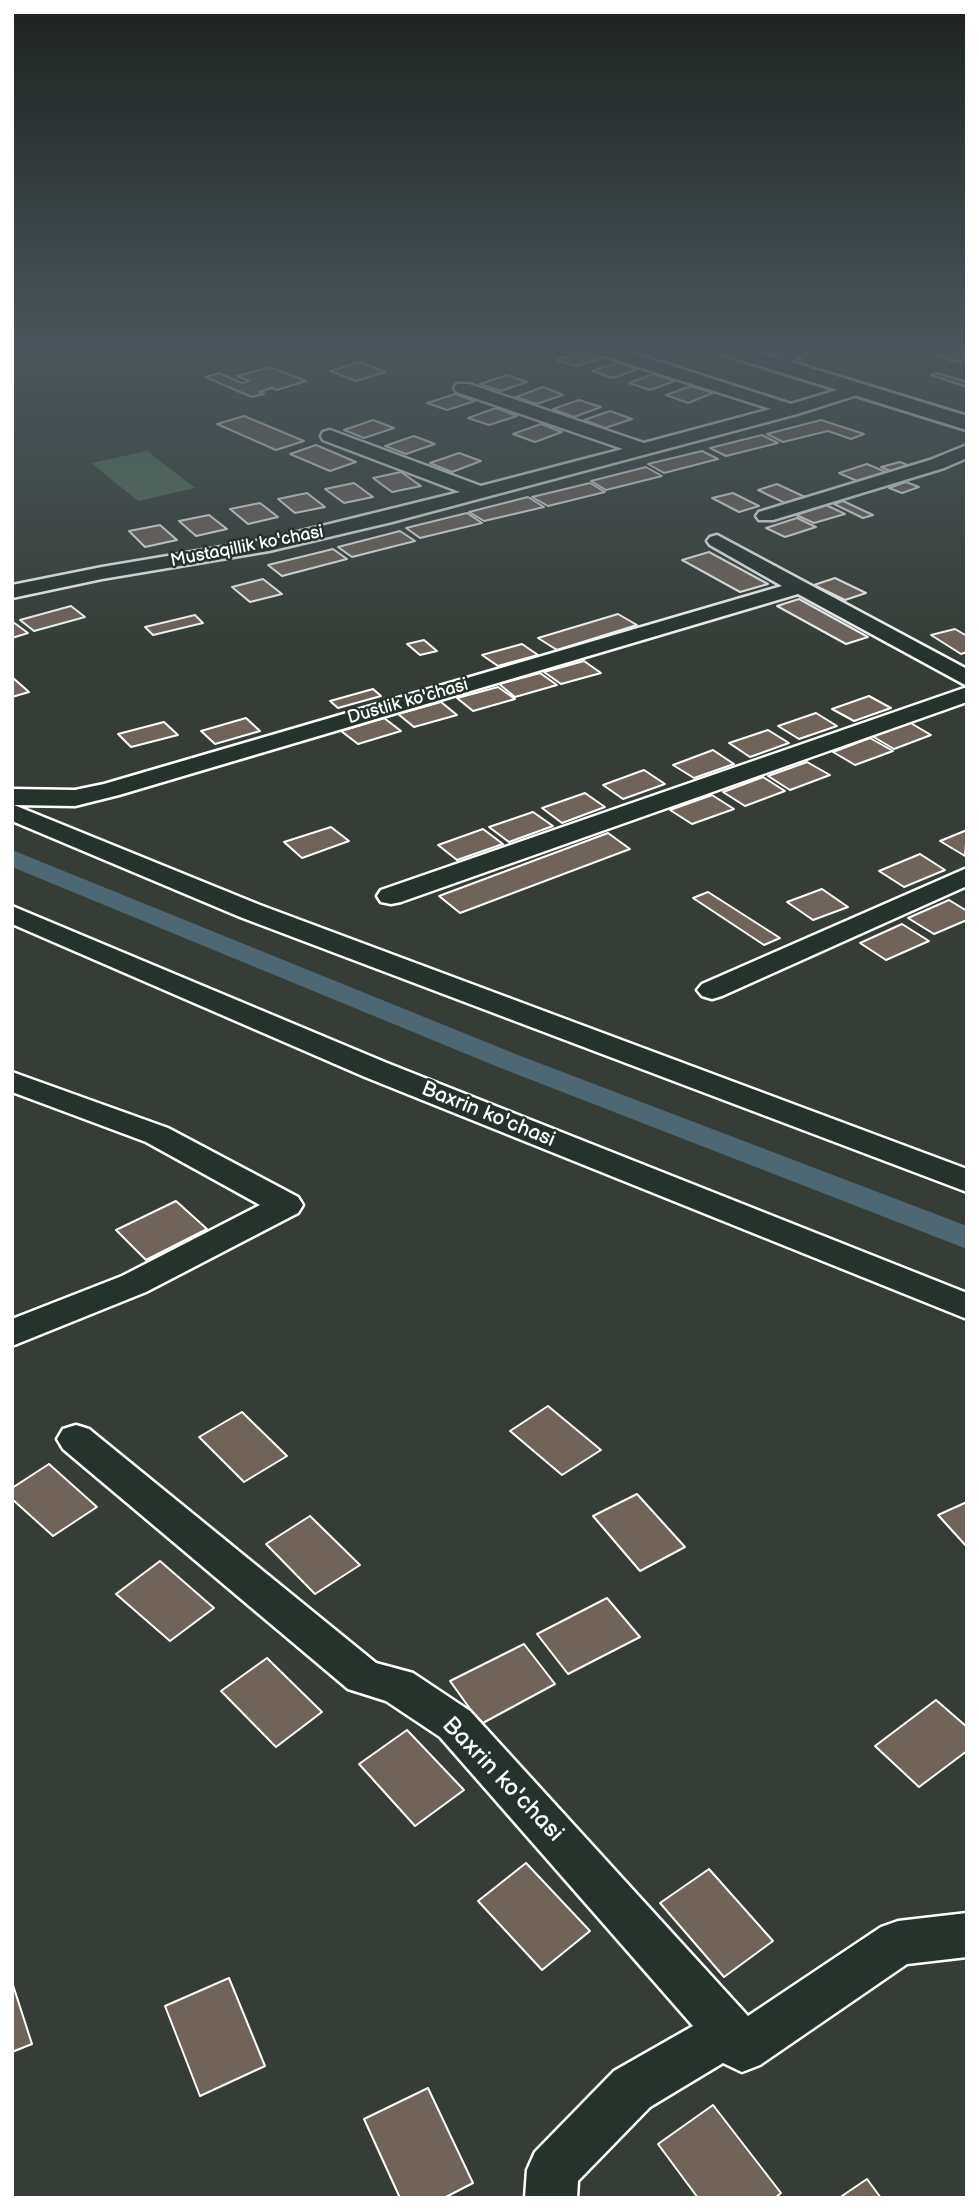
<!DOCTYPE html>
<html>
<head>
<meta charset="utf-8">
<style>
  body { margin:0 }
  #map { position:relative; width:979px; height:2210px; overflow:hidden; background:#353d36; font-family:"Balsamiq Sans",sans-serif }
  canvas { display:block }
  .frame { position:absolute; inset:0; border:14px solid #fff; pointer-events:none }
</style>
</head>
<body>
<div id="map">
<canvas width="979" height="2210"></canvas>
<div class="frame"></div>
</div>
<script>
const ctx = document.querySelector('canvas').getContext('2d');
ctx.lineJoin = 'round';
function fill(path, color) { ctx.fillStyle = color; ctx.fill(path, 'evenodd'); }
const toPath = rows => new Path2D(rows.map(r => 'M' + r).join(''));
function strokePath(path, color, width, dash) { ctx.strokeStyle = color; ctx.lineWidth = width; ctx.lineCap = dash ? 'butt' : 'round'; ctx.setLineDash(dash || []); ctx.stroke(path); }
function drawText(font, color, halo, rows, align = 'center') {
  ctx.font = font + ' "Balsamiq Sans",sans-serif'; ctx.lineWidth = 5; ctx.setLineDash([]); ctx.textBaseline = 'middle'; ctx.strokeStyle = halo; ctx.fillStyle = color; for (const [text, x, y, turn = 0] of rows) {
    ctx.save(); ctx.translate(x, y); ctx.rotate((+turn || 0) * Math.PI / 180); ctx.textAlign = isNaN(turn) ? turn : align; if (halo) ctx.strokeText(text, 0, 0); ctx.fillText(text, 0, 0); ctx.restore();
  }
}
fill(toPath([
  [147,451,195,488,138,501,91,463]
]), '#56735a');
fill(toPath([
  [12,850,518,1055,967,1226,967,1249,498,1067,12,867,12,850]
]), '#4e6873');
const building = toPath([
  [581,351,601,358,576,366,556,360,581,351],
  [927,351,963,351,967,353,967,359,954,362,927,351],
  [360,362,385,372,356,381,330,371,360,362],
  [617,363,638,369,613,378,592,371,617,363],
  [270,367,306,381,277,390,272,388,259,392,264,394,252,397,205,377,219,373,242,383,249,381,237,376,270,367],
  [937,373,967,382,967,387,931,375,937,373],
  [653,374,675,381,650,390,629,383,653,374],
  [507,375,527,382,501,391,480,384,507,375],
  [691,386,713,393,688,403,666,395,691,386],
  [543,387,563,395,537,404,516,397,543,387],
  [455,394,475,401,447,410,427,403,455,394],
  [579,400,601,407,574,417,553,409,579,400],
  [496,408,517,416,489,425,468,418,496,408],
  [610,411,632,419,605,428,584,420,610,411],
  [244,416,304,441,276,450,217,424,244,416],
  [373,420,394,428,364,438,344,430,373,420],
  [821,420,864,434,851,439,828,431,783,442,767,434,821,420],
  [541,424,562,432,535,442,513,434,541,424],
  [762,435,778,443,726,456,710,448,762,435],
  [414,436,435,444,406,454,385,446,414,436],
  [316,445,356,462,330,471,290,454,316,445],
  [702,451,718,459,664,473,648,464,702,451],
  [459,453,481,461,452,472,430,463,459,453],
  [900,462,912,467,893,472,881,467,900,462],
  [867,464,886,472,857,481,839,473,867,464],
  [646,467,662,476,606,490,591,481,646,467],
  [401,472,421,486,392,492,373,478,401,472],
  [906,482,919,487,902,493,889,488,906,482],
  [354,483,373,497,344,503,325,489,354,483],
  [590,483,605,492,548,506,532,497,590,483],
  [777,484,805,497,785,503,758,490,777,484],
  [307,493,325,507,295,513,278,499,307,493],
  [733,493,759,506,739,512,712,498,733,493],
  [528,497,544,507,484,521,469,512,528,497],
  [843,501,873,515,863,518,834,504,843,501],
  [260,503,278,517,248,524,230,509,260,503],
  [826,505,845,514,814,523,796,515,826,505],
  [467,513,482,523,420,538,406,528,467,513],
  [209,515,227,529,196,536,179,521,209,515],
  [797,518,816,527,785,537,766,528,797,518],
  [160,525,177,540,145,547,129,531,160,525],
  [400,531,415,541,352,557,338,547,400,531],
  [333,549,347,559,282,576,268,565,333,549],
  [709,552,768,584,740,592,682,560,709,552],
  [835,578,866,593,845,600,814,585,835,578],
  [263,579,282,594,250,602,232,587,263,579],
  [799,599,868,637,846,644,777,606,799,599],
  [71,606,85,617,34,631,20,620,71,606],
  [618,614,637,625,557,650,538,638,618,614],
  [195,615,203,623,153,635,145,627,195,615],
  [12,622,13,622,28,633,12,638,12,622],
  [955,629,967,636,967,652,961,654,931,635,955,629],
  [424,640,437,651,420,655,407,644,424,640],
  [522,644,538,655,498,666,482,655,522,644],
  [584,661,601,673,561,684,544,672,584,661],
  [540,673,557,685,515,697,499,684,540,673],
  [12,677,29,692,12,697,12,677],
  [498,687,515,699,473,711,457,698,498,687],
  [373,689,381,696,338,708,330,701,373,689],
  [869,696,891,708,854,721,832,709,869,696],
  [441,702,457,715,414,727,398,714,441,702],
  [816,713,837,726,799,739,778,726,816,713],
  [246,718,260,731,215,744,201,731,246,718],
  [384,718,401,731,358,744,341,731,384,718],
  [164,722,178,735,131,747,118,734,164,722],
  [909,722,931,735,894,749,872,736,909,722],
  [768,730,789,743,750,757,729,743,768,730],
  [870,738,893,751,855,765,833,752,870,738],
  [713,750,734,764,694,778,673,765,713,750],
  [807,762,830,775,790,790,768,776,807,762],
  [644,770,665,784,623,799,603,785,644,770],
  [763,777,785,791,745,806,723,792,763,777],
  [585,793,605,807,562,823,542,808,585,793],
  [712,795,734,809,692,824,670,810,712,795],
  [533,812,553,826,509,842,489,827,533,812],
  [331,827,349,841,302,858,284,842,331,827],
  [483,829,503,844,457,860,438,845,483,829],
  [967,830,965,856,940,841,967,830],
  [608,833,630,849,460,913,439,896,608,833],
  [920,854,945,870,904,887,879,871,920,854],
  [822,889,848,907,813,920,787,902,822,889],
  [708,892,780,938,764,945,693,898,708,892],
  [949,900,967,911,967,920,934,934,908,918,949,900],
  [902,924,929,941,886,960,860,943,902,924],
  [176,1201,207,1229,146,1260,116,1230,176,1201],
  [548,1406,601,1450,562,1475,510,1431,548,1406],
  [242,1412,287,1456,244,1482,199,1437,242,1412],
  [49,1464,97,1507,53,1536,12,1499,12,1488,49,1464],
  [637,1494,685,1547,640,1571,593,1516,637,1494],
  [967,1502,967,1547,938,1515,967,1502],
  [310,1516,360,1565,315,1594,266,1544,310,1516],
  [160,1561,214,1608,170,1641,116,1594,160,1561],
  [607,1598,640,1637,568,1674,537,1634,607,1598],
  [524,1644,555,1684,481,1724,450,1681,524,1644],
  [267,1658,322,1712,276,1747,221,1691,267,1658],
  [936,1700,967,1727,967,1751,919,1787,875,1746,936,1700],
  [407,1730,464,1790,415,1826,359,1764,407,1730],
  [526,1863,590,1931,542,1970,478,1901,526,1863],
  [709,1869,773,1941,724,1977,660,1903,709,1869],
  [229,1978,265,2066,200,2096,165,2006,229,1978],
  [12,1982,32,2044,12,2052,12,1982],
  [428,2088,473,2183,444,2198,400,2198,364,2119,428,2088],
  [713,2105,781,2193,775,2198,698,2198,658,2144,713,2105],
  [867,2179,881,2198,839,2198,867,2179]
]);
fill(building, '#6f635a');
strokePath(building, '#fff', 2);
const street = toPath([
  [599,351,626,351,791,404,857,384,866,389,863,393,797,414,392,522,269,551,102,579,12,598,12,585,102,567,269,539,460,492,323,440,321,436,323,432,330,430,481,486,623,449,457,392,454,388,457,384,469,384,644,443,771,409,601,355,599,351],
  [786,351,809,351,791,362,779,362,776,358,786,351],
  [967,445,967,458,944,468,773,520,759,520,756,516,759,512,930,460,967,445],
  [717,535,967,669,967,686,798,594,119,795,75,806,14,805,260,905,967,1169,967,1192,240,917,12,821,12,789,75,790,104,784,782,586,710,545,707,541,710,537,717,535],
  [967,687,967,702,401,902,391,904,381,902,377,896,381,890,967,687],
  [967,868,967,886,722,996,712,999,702,996,697,990,702,984,967,868],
  [12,906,387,1063,967,1293,967,1319,365,1077,12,924,12,906],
  [12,1072,168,1128,298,1197,303,1205,298,1213,146,1292,12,1346,12,1319,122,1276,260,1205,146,1142,12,1092,12,1072],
  [76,1425,89,1429,376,1663,413,1673,470,1711,748,2016,881,1927,898,1921,967,1913,967,1957,907,1964,760,2065,742,2072,723,2063,650,2107,578,2181,577,2198,525,2198,527,2170,535,2152,614,2071,693,2026,440,1737,386,1701,348,1689,63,1449,57,1439,63,1429,76,1425]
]);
const highway = toPath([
  [722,351,755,351,967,416,967,430,725,355,722,351]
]);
strokePath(street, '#fff', 5);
strokePath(highway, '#fff', 6);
fill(street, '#26332d');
fill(highway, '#26332d');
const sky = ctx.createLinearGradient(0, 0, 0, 661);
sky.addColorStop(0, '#1d221e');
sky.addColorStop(0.53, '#4b575d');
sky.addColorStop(1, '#4b575d00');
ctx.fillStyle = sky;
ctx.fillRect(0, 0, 979, 661);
drawText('18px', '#fff', '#26332d', [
  ["Mustaqillik ko'chasi",247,547,-11],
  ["Dustlik ko'chasi",408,702,-16]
]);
drawText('21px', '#fff', '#26332d', [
  ["Baxrin ko'chasi",488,1115,22]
]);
drawText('24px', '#fff', '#26332d', [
  ["Baxrin ko'chasi",502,1780,46]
]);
</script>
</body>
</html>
